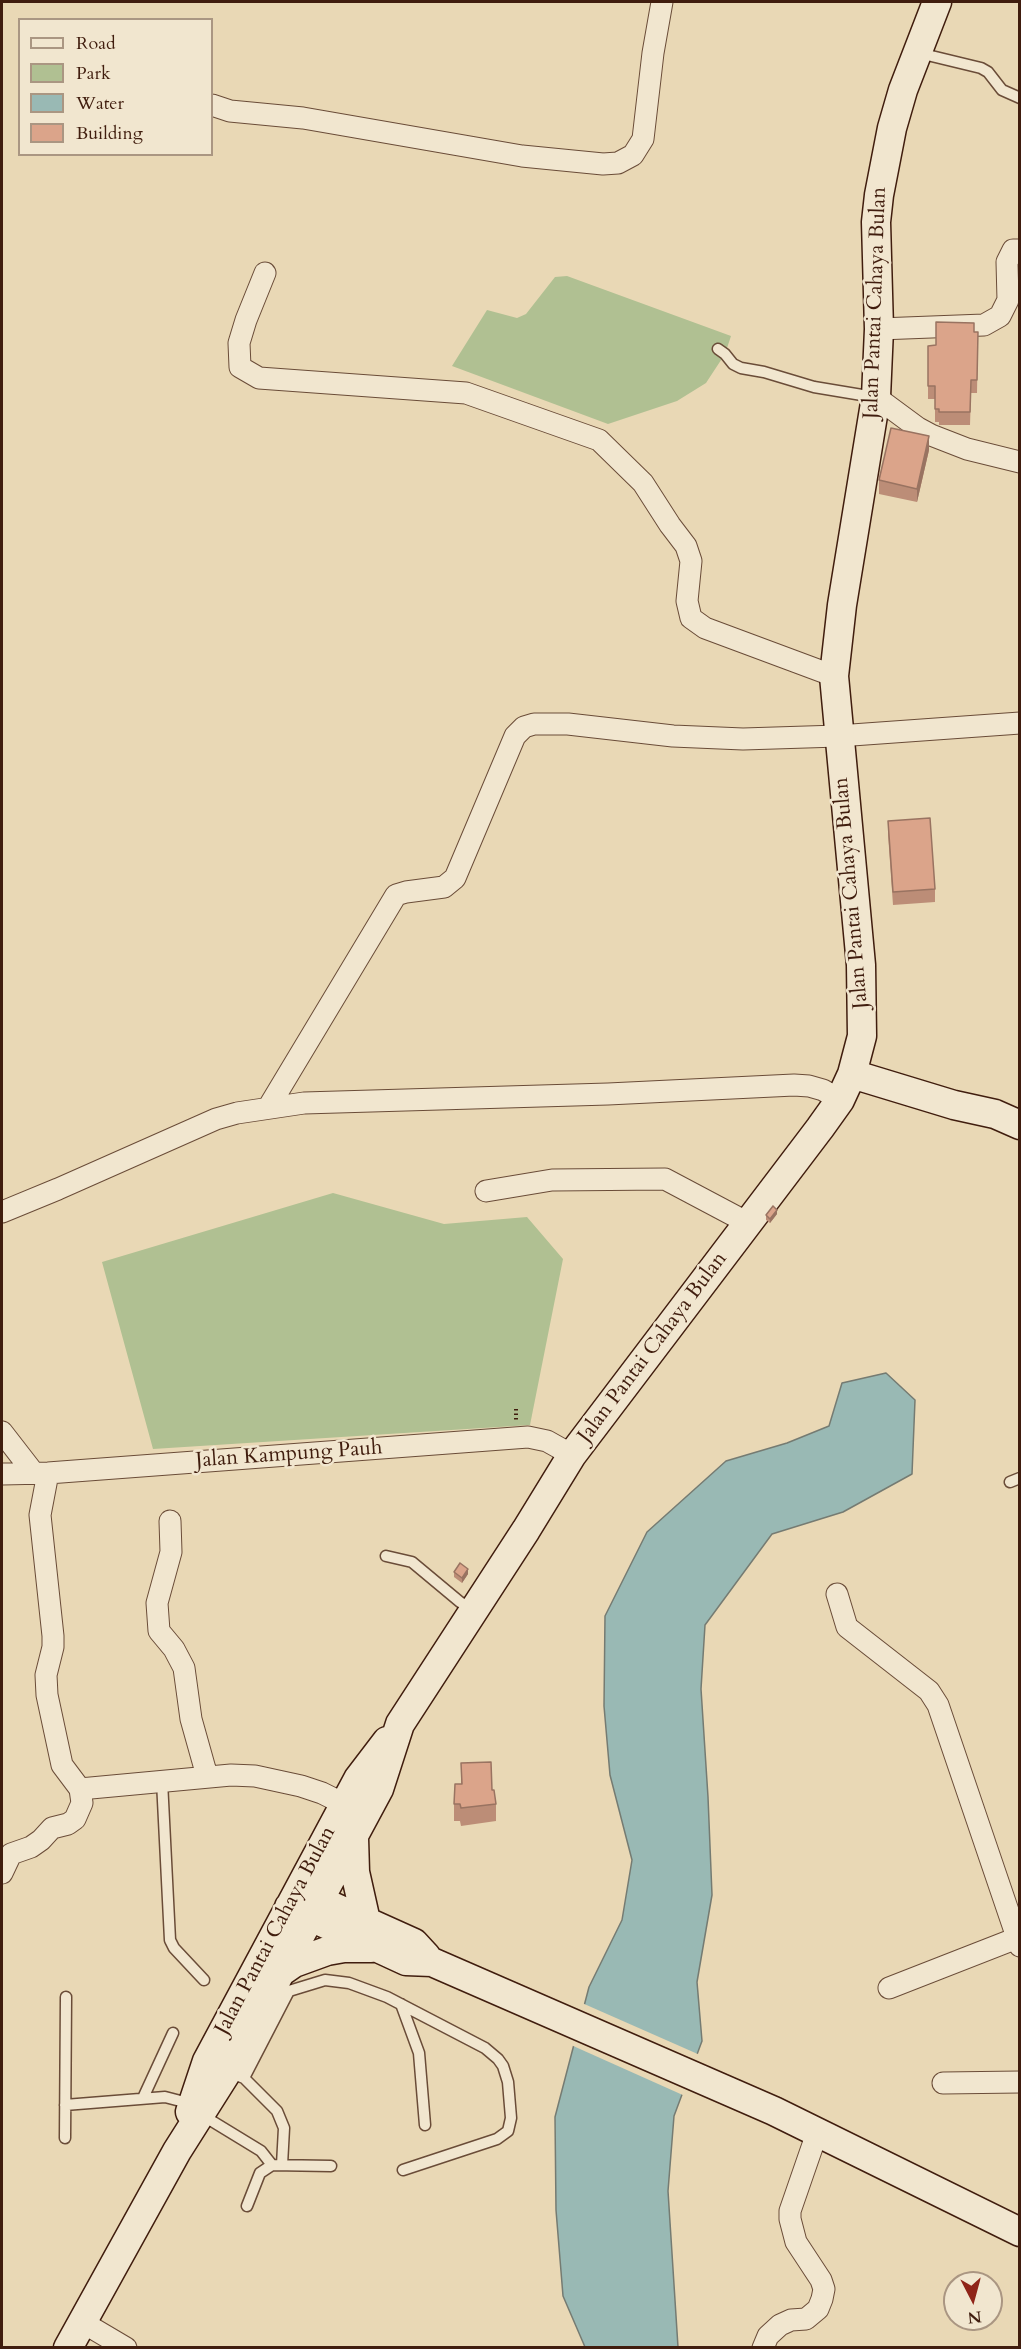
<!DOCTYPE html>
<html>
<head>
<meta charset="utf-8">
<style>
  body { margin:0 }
  #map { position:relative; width:1021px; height:2349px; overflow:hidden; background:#e9d8b5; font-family:Cardo,serif }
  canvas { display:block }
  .frame { position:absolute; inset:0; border:3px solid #401d0e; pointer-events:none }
  .legend { position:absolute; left:18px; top:18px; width:195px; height:138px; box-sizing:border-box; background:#f1e6cf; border:2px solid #aa9682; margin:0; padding:8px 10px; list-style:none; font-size:18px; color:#401d0e }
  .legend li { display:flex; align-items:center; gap:12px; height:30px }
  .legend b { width:30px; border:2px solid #aa9682 }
  .north { position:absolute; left:943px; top:2271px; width:60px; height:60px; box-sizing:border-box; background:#f1e6cf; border:2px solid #aa9682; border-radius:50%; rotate:174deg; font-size:16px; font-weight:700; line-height:24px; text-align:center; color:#401d0e }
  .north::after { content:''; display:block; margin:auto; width:21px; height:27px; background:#8f2418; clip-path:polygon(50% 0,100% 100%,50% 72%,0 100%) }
</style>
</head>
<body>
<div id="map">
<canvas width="1021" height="2349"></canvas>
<div class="frame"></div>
<ul class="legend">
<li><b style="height:8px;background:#f1e6cf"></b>Road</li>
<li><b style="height:16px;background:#b0c092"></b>Park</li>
<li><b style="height:16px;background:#99b9b4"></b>Water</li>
<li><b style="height:16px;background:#dba48a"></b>Building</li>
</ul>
<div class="north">N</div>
</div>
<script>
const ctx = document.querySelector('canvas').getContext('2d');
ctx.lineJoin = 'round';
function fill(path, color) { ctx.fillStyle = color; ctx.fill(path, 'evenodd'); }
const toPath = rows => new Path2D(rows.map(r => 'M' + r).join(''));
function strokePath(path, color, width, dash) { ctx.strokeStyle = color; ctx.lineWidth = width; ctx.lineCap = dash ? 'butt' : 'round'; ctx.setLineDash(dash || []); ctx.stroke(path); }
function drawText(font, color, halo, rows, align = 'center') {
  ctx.font = font + ' Cardo,serif'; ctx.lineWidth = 5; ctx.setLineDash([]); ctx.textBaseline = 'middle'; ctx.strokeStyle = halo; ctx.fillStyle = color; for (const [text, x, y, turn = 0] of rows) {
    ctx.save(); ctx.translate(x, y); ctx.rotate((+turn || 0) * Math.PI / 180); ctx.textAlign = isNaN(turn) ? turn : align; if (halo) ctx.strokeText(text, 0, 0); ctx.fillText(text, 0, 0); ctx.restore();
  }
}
fill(toPath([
  [567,276,731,336,725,354,706,383,677,401,608,424,452,366,487,310,517,318,526,314,555,277],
  [333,1193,444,1224,527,1217,563,1259,530,1425,153,1449,102,1262]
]), '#b0c092');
const water = toPath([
  [886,1373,915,1400,912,1474,843,1512,772,1534,705,1625,701,1689,708,1797,712,1895,697,1982,702,2041,674,2116,668,2191,678,2347,585,2347,563,2296,556,2210,555,2117,589,1987,622,1920,632,1860,610,1775,604,1706,605,1616,647,1532,726,1461,787,1443,829,1426,842,1383,886,1373]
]);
fill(water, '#99b9b4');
strokePath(water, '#757b72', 1.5);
fill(toPath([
  [582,2003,700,2055,685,2096,571,2045]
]), '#e9d8b5');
const lane = toPath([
  [919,53,981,68,988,72,1002,90,1020,98],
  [718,349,725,354,733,364,741,368,764,372,814,387,874,397],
  [1010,1482,1020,1478],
  [386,1556,412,1562,460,1602,474,1610],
  [162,1781,170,1940,174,1948,204,1980],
  [275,1983,289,1991,325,1980,349,1983,387,1997,485,2048,498,2059,503,2066,508,2082,511,2118,508,2131,497,2139,403,2170],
  [401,2004,419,2053,425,2125],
  [228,2072,244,2078,277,2111,284,2128,282,2165],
  [244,2078,289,1991],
  [143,2098,173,2033],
  [65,2105,165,2097,192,2104],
  [202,2115,261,2151,272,2165],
  [65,2138,66,1997],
  [247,2206,260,2173,272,2165,331,2166]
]);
const street = toPath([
  [212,105,230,111,303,118,522,156,603,164,618,163,633,155,643,139,653,53,662,2],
  [265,273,246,320,239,343,240,367,259,378,466,393,599,440,643,483,670,525,686,546,691,561,687,601,691,618,705,628,834,676],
  [879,329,984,325,1000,316,1008,300,1007,262,1013,250,1020,250],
  [876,397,918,428,931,435,967,449,1020,462],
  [268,1108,396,895,406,892,444,887,455,878,515,736,524,727,534,724,568,724,673,736,743,739,838,736,1020,723],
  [486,1191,552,1180,665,1179,748,1223],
  [2,1212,58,1189,216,1119,237,1113,304,1103,608,1094,794,1085,809,1086,823,1090,840,1100],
  [2,1432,33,1472],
  [2,1474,48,1473,528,1437,547,1441,572,1455],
  [170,1521,171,1552,157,1603,159,1631,174,1649,184,1668,191,1719,207,1776],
  [837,1594,847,1627,929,1691,938,1705,1020,1946],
  [80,1789,231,1775,255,1776,301,1786,322,1793,344,1804],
  [2,1873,11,1854,31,1847,41,1840,52,1828,68,1824,75,1819,82,1803,80,1789,62,1765,47,1695,46,1675,53,1647,53,1636,40,1515,48,1473],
  [889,1988,1017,1938],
  [943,2083,1020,2082],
  [82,2322,126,2348],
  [763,2348,768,2336,780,2325,791,2320,806,2319,818,2309,822,2299,824,2289,821,2280,796,2242,790,2219,790,2211,817,2133]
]);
const secondary = toPath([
  [852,1074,954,1105,995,1114,1020,1125],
  [354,1838,355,1872,366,1921],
  [314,1898,414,1943,426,1956],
  [289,1907,406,1961,432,1962,774,2111,1020,2232],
  [281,1972,294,1963,327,1951,344,1948,371,1948],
  [190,2112,207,2061,358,1779,387,1741],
  [68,2348,177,2151,227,2072,379,1789,400,1724,526,1530,572,1455,820,1128,840,1100,852,1074,862,1036,861,965,834,676,842,605,876,397,879,329,876,222,879,195,892,128,903,90,937,2]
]);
strokePath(lane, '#6a4c38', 13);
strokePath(street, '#6a4c38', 23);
strokePath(secondary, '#401d0e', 31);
strokePath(toPath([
  [516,1409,516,1421]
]), '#401d0e', 4, [1.5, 3]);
strokePath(lane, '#f1e6cf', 10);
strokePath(street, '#f1e6cf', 21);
strokePath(secondary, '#f1e6cf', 28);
fill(toPath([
  [974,332,978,332,977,393,971,393,970,425,939,425,939,422,935,422,935,399,928,399,928,386,936,345],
  [929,450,917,502,879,494,879,480],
  [888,821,935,889,935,902,893,905,888,834],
  [777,1214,770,1223,766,1220,766,1215],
  [454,1572,468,1574,462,1583,454,1577],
  [461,1763,492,1790,496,1804,496,1821,461,1826,460,1821,454,1821,454,1804,461,1784]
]), '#bc8d77');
fill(toPath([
  [929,436,929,450,917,502,917,489],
  [777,1210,777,1214,770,1223,770,1219],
  [468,1569,468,1574,462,1583,462,1578]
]), '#997361');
const building = toPath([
  [936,322,974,323,974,332,978,332,977,380,971,380,970,412,939,412,939,409,935,409,935,386,928,386,928,346,936,345,936,322],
  [891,428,929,436,917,489,879,480,891,428],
  [930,818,935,889,893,892,888,821,930,818],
  [773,1206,777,1210,770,1219,766,1215,773,1206],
  [460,1563,468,1569,462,1578,454,1572,460,1563],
  [491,1762,492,1790,494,1790,496,1804,461,1808,460,1804,454,1804,455,1784,462,1784,461,1763,491,1762]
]);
fill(building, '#dba48a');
strokePath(building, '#997361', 1.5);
drawText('21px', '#401d0e', '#f1e6cf', [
  ["Jalan Pantai Cahaya Bulan",876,303,-88],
  ["Jalan Pantai Cahaya Bulan",852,893,-95],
  ["Jalan Pantai Cahaya Bulan",653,1348,-53],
  ["Jalan Kampung Pauh",289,1455,-4],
  ["Jalan Pantai Cahaya Bulan",276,1931,-62]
]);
</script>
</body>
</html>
